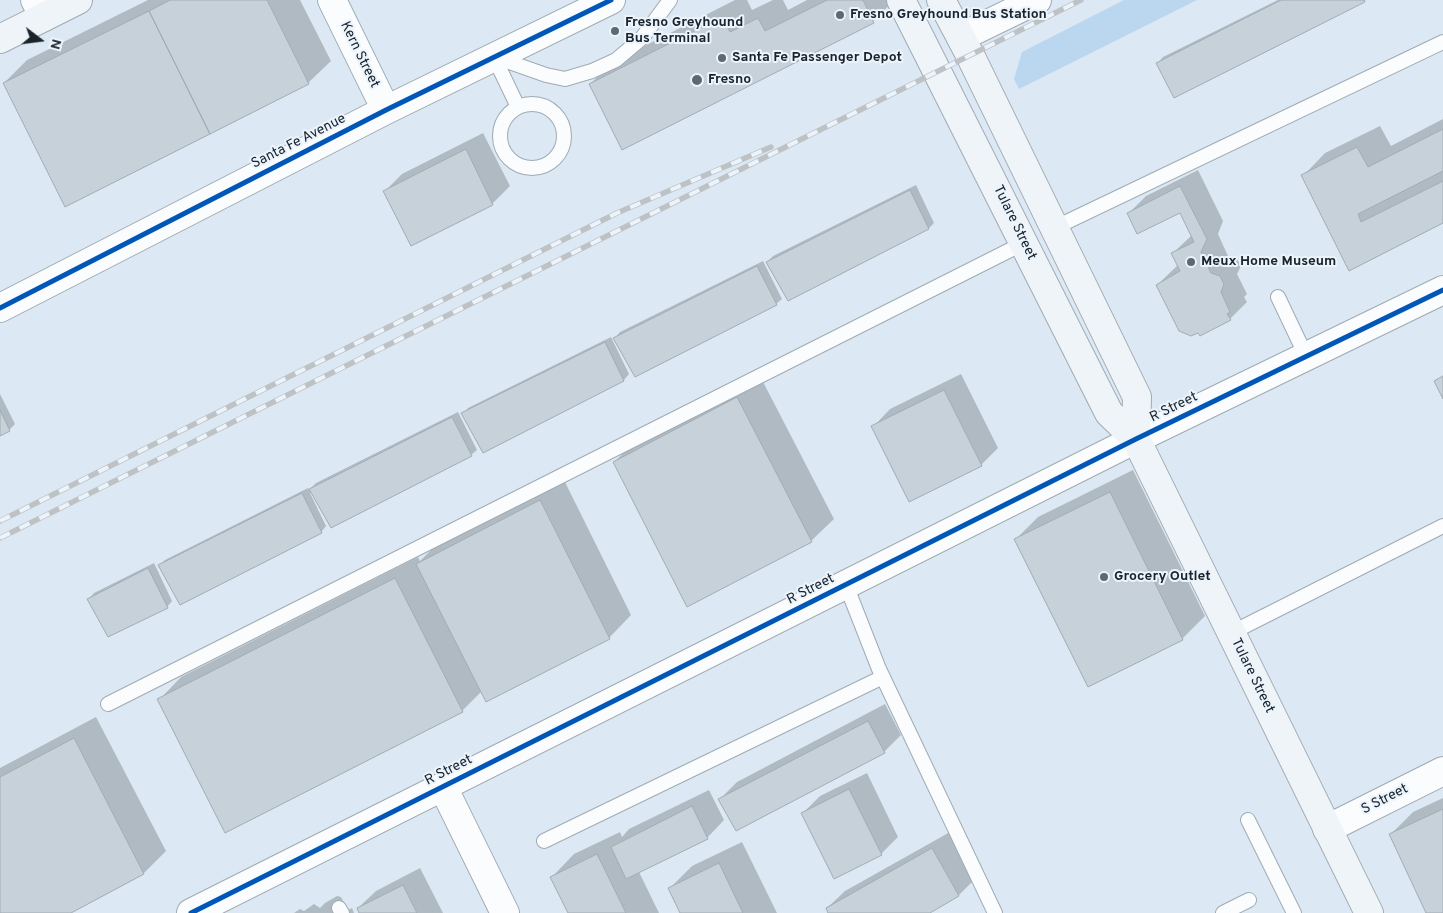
<!DOCTYPE html>
<html>
<head>
<meta charset="utf-8">
<style>
  body { margin:0 }
  #map { position:relative; width:1443px; height:913px; overflow:hidden; background:#dce9f4; font-family:Overpass,sans-serif }
  canvas { display:block }
  .north { position:absolute; left:15px; top:15px; width:50px; height:50px; -webkit-text-stroke:4px #ebf4fd; paint-order:stroke; rotate:105deg; font-size:14px; font-weight:700; line-height:20px; text-align:center; color:#1a222a }
  .north::after { content:''; display:block; margin:auto; width:18px; height:22px; background:#1a222a; clip-path:polygon(50% 0,100% 100%,50% 72%,0 100%) }
</style>
</head>
<body>
<div id="map">
<canvas width="1443" height="913"></canvas>
<div class="north">N</div>
</div>
<script>
const ctx = document.querySelector('canvas').getContext('2d');
ctx.lineJoin = 'round';
function fill(path, color) { ctx.fillStyle = color; ctx.fill(path, 'evenodd'); }
const toPath = rows => new Path2D(rows.map(r => 'M' + r).join(''));
function strokePath(path, color, width, dash) { ctx.strokeStyle = color; ctx.lineWidth = width; ctx.lineCap = dash ? 'butt' : 'round'; ctx.setLineDash(dash || []); ctx.stroke(path); }
function drawText(font, color, halo, rows, align = 'center') {
  ctx.font = font + ' Overpass,sans-serif'; ctx.lineWidth = 4; ctx.setLineDash([]); ctx.textBaseline = 'middle'; ctx.strokeStyle = halo; ctx.fillStyle = color; for (const [text, x, y, turn = 0] of rows) {
    ctx.save(); ctx.translate(x, y); ctx.rotate((+turn || 0) * Math.PI / 180); ctx.textAlign = isNaN(turn) ? turn : align; if (halo) ctx.strokeText(text, 0, 0); ctx.fillText(text, 0, 0); ctx.restore();
  }
}
fill(toPath([
  [1124,0,1197,0,1019,89,1014,79,1022,52]
]), '#bbd6ef');
fill(toPath([
  [148,0,300,0,331,61,308,83,4,83,27,60],
  [735,0,747,0,752,10,773,0,783,0,788,10,807,0,895,0,873,21,622,149,590,84,613,62],
  [1278,0,1366,0,1175,96,1158,63,1163,57],
  [1443,119,1443,222,1350,270,1303,176,1325,153,1380,126,1391,146],
  [483,133,510,186,492,204,411,245,384,192,402,174],
  [1198,170,1223,221,1218,234,1228,256,1237,259,1241,266,1237,274,1247,294,1244,297,1247,302,1230,319,1157,285,1178,265,1173,253,1192,235,1180,211,1128,214,1146,196],
  [916,185,934,223,929,228,767,262,773,256],
  [763,261,782,299,776,304,615,338,620,332],
  [611,337,629,374,624,380,483,451,463,414,468,408],
  [961,374,998,448,981,465,873,427,890,409],
  [760,376,834,519,811,541,614,462,637,440],
  [0,394,15,424,9,430,0,434],
  [458,412,477,450,471,455,312,492,310,493,326,526,321,532,160,565,165,560,308,488,309,490,316,483],
  [1133,470,1205,616,1182,639,1016,539,1038,517],
  [563,478,631,615,609,638,482,691,462,711,159,700,181,677,418,557,420,561,440,541],
  [154,563,172,601,167,607,89,599,94,593],
  [885,704,901,735,884,752,720,799,737,782],
  [96,717,166,851,144,873,68,913,0,913,0,768],
  [867,773,898,837,881,854,803,813,820,796],
  [709,790,724,820,707,838,639,872,659,913,569,913,552,877,574,854,620,832,622,837,629,829],
  [1443,798,1443,913,1427,913,1391,834,1413,812],
  [950,832,976,878,959,895,927,913,830,913,827,908,845,891],
  [742,842,777,913,682,913,670,888,692,866],
  [420,868,443,913,361,913,358,908,376,891],
  [337,896,341,897,345,905,342,908,344,912,352,908,354,913,294,913,300,909,304,911,314,904,320,908,325,903]
]), '#0003');
const building = toPath([
  [170,0,267,0,309,84,210,134,149,11,170,0],
  [827,0,863,0,874,23,622,150,589,84,722,17,730,32,758,18,765,31,827,0],
  [1281,0,1364,0,1365,2,1174,98,1156,63,1281,0],
  [149,11,210,134,65,207,3,83,149,11],
  [1443,129,1443,171,1358,214,1361,222,1443,181,1443,223,1349,271,1301,175,1357,147,1368,167,1443,129],
  [466,149,493,205,411,246,383,191,466,149],
  [1180,186,1207,239,1201,252,1211,273,1220,276,1224,284,1221,292,1230,312,1227,314,1231,320,1200,336,1198,333,1191,336,1179,331,1156,285,1180,271,1171,253,1194,242,1180,213,1137,234,1127,213,1180,186],
  [910,190,929,229,788,301,766,262,910,190],
  [757,266,777,305,635,377,613,338,757,266],
  [605,342,624,381,483,453,461,413,605,342],
  [1443,376,1443,399,1434,381,1443,376],
  [944,390,982,466,909,502,871,426,944,390],
  [737,397,812,542,687,607,613,462,737,397],
  [0,410,10,431,0,436,0,410],
  [452,417,472,456,331,528,309,489,452,417],
  [1110,492,1183,640,1088,687,1014,539,1110,492],
  [302,493,322,533,180,605,158,565,302,493],
  [540,500,610,639,486,702,416,564,540,500],
  [148,568,168,608,108,637,87,599,148,568],
  [395,578,463,712,225,833,157,699,395,578],
  [868,721,885,753,736,831,718,799,868,721],
  [74,738,144,874,71,913,0,913,0,777,74,738],
  [849,789,882,855,834,879,801,813,849,789],
  [692,806,708,839,626,879,611,847,692,806],
  [1443,809,1443,913,1426,913,1389,834,1443,809],
  [932,848,959,896,930,913,828,913,826,908,932,848],
  [597,854,626,913,568,913,550,877,597,854],
  [719,863,743,913,680,913,668,888,719,863],
  [403,885,417,913,359,913,357,908,403,885]
]);
fill(building, '#c6d1d9');
strokePath(building, '#a2abb4', 1);
const service = toPath([
  [494,57,518,107],
  [495,57,546,75,565,79,592,71,616,60,642,38,670,0],
  '500 136a32 32 0 1 1 64 0a32 32 0 1 1-64 0Z',
  [1054,228,1443,42],
  [1278,297,1306,356],
  [846,585,879,669,995,913],
  [1231,633,1443,526],
  [108,704,1024,243],
  [1248,820,1294,913],
  [544,841,883,677],
  [339,908,342,913],
  [1223,913,1249,900]
]);
const minor = toPath([
  [35,0,44,17],
  [332,0,386,110],
  [961,37,1037,0],
  [0,308,386,110,611,0],
  [1327,829,1443,771]
]);
const tertiary = toPath([
  [443,787,505,913],
  [191,913,1136,439,1443,290]
]);
const secondary = toPath([
  [901,0,1109,413,1136,439,1369,913],
  [941,0,970,55,1137,397,1136,439],
  [0,39,78,0]
]);
strokePath(service, '#a0aab2', 16);
strokePath(minor, '#a0aab2', 30);
strokePath(tertiary, '#a0aab2', 30);
strokePath(secondary, '#a0aab2', 30);
strokePath(service, '#fafcfd', 14);
strokePath(minor, '#fafcfd', 28);
strokePath(tertiary, '#fafcfd', 28);
strokePath(secondary, '#eff4f8', 28);
const rail = toPath([
  [0,521,617,213,771,147],
  [0,538,1081,0]
]);
strokePath(rail, '#bec2c4', 5.5);
strokePath(rail, '#ebf4fd', 4, [11]);
strokePath(toPath([
  [0,308,386,110,611,0],
  [191,913,1136,439,1443,290]
]), '#0057b8', 5);
for (const [x, y, r, color] of [
  [840,15,5,"#5e6871"],
  [615,31,5,"#5e6871"],
  [722,58,5,"#5e6871"],
  [697,80,6,"#5e6871"],
  [1191,262,5,"#5e6871"],
  [1104,577,5,"#5e6871"]
]) { const dot = new Path2D(); dot.arc(x, y, r, 0, 2 * Math.PI); ctx.fillStyle = color; ctx.fill(dot); strokePath(dot, '#ebf4fd', 2); }
drawText('bold 14px', '#1a222a', '#ebf4fd', [
  ["Fresno Greyhound Bus Station",850,15],
  ["Fresno Greyhound",625,23],
  ["Bus Terminal",625,39],
  ["Santa Fe Passenger Depot",732,58],
  ["Fresno",708,80],
  ["Meux Home Museum",1201,262],
  ["Grocery Outlet",1114,577]
], 'left');
drawText('14px', '#1a222a', '#ebf4fd', [
  ["Kern Street",359,55,64],
  ["Santa Fe Avenue",299,142,-27],
  ["Tulare Street",1014,223,64],
  ["R Street",1174,408,-26],
  ["R Street",811,590,-27],
  ["Tulare Street",1252,676,64],
  ["R Street",449,771,-27],
  ["S Street",1385,800,-27]
]);
</script>
</body>
</html>
